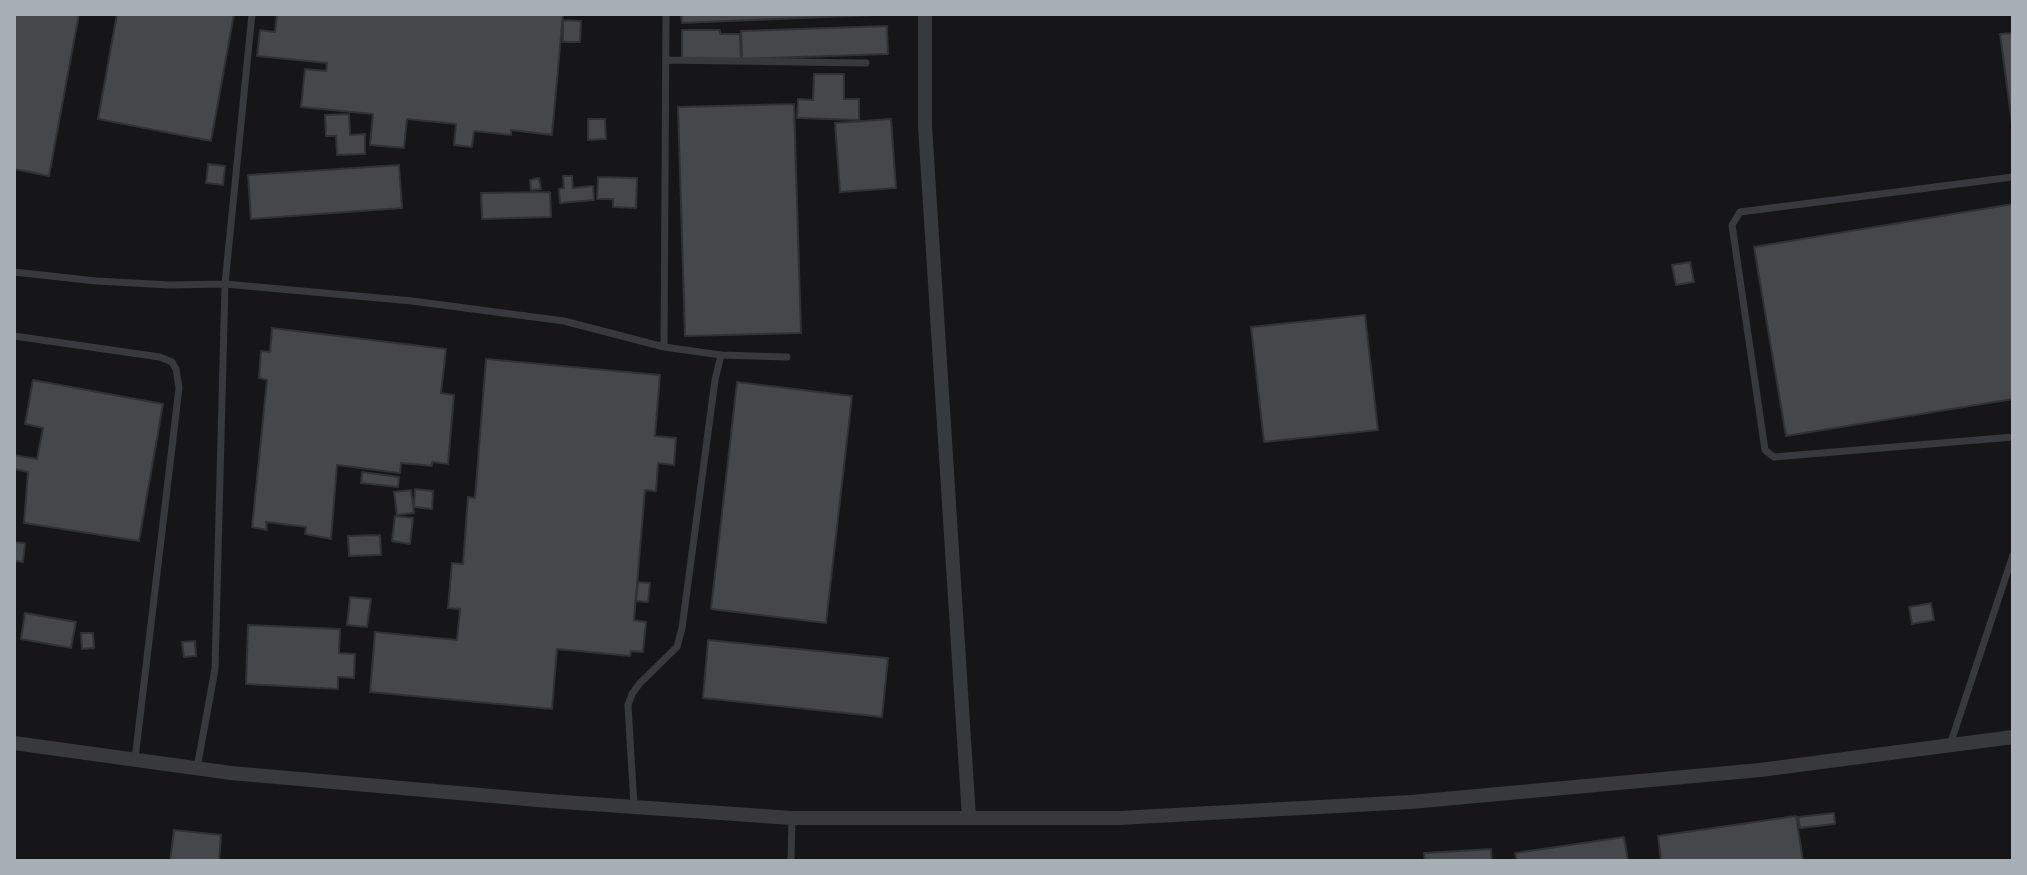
<!DOCTYPE html>
<html>
<head>
<meta charset="utf-8">
<style>
  body { margin:0 }
  #map { position:relative; width:2027px; height:875px; overflow:hidden; background:#161618; font-family:"Source Sans 3",sans-serif }
  canvas { display:block }
  .frame { position:absolute; inset:0; border:16px solid #a8b0b7; pointer-events:none }
</style>
</head>
<body>
<div id="map">
<canvas width="2027" height="875"></canvas>
<div class="frame"></div>
</div>
<script>
const ctx = document.querySelector('canvas').getContext('2d');
ctx.lineJoin = 'round';
function fill(path, color) { ctx.fillStyle = color; ctx.fill(path, 'evenodd'); }
const toPath = rows => new Path2D(rows.map(r => 'M' + r).join(''));
function strokePath(path, color, width, dash) { ctx.strokeStyle = color; ctx.lineWidth = width; ctx.lineCap = dash ? 'butt' : 'round'; ctx.setLineDash(dash || []); ctx.stroke(path); }
const building = toPath([
  [14,14,79,14,49,176,14,169,14,14],
  [117,14,234,14,211,141,98,119,117,14],
  [277,14,563,14,552,135,511,130,511,135,474,131,472,147,454,145,456,124,407,119,404,148,370,145,373,114,301,107,305,69,326,71,327,63,257,56,260,30,275,32,277,14],
  [681,14,875,14,875,15,682,23,681,14],
  [563,20,581,21,580,42,563,42,563,20],
  [887,26,888,54,742,59,741,31,887,26],
  [682,30,720,30,720,34,740,34,741,59,682,59,682,30],
  [2013,33,2013,131,2000,34,2013,33],
  [814,74,844,74,844,99,859,99,859,120,797,118,798,99,813,100,814,74],
  [794,104,801,333,685,336,678,107,794,104],
  [349,114,350,135,365,134,365,154,337,155,336,136,326,136,325,115,349,114],
  [588,119,605,119,606,139,588,140,588,119],
  [891,119,896,188,840,192,835,123,891,119],
  [208,164,225,166,223,185,206,183,208,164],
  [399,165,402,208,251,219,248,175,399,165],
  [563,176,572,176,573,188,593,186,594,200,560,203,559,189,564,188,563,176],
  [598,177,637,178,636,208,613,207,613,199,597,199,598,177],
  [539,178,541,189,531,190,530,180,539,178],
  [550,192,551,217,482,219,481,193,550,192],
  [2013,204,2013,399,1786,436,1754,247,2013,204],
  [1690,262,1694,282,1676,285,1672,265,1690,262],
  [1365,315,1378,430,1264,442,1251,327,1365,315],
  [272,328,446,349,441,393,454,395,448,464,432,462,432,466,401,463,400,473,337,465,331,539,305,534,306,527,266,522,267,530,252,527,267,380,259,378,261,351,270,352,272,328],
  [486,359,660,375,655,436,676,438,674,465,658,463,656,491,645,490,634,620,646,622,643,652,631,651,630,656,557,649,552,709,370,692,375,632,457,640,460,609,448,608,452,563,463,564,468,497,475,498,486,359],
  [33,380,163,404,139,541,24,523,28,472,14,469,14,455,37,459,43,428,25,424,33,380],
  [737,382,852,396,826,623,711,609,737,382],
  [362,472,399,477,398,487,361,483,362,472],
  [415,489,433,491,432,509,414,507,415,489],
  [411,490,414,513,397,515,394,492,411,490],
  [395,516,413,518,410,544,392,541,395,516],
  [380,535,381,555,349,556,348,536,380,535],
  [14,542,25,543,23,562,14,561,14,542],
  [638,582,650,583,648,602,636,601,638,582],
  [350,597,371,599,367,627,347,625,350,597],
  [1931,603,1934,620,1912,624,1909,607,1931,603],
  [25,613,76,622,71,648,21,639,25,613],
  [248,625,340,629,339,653,355,654,354,678,338,677,338,689,246,684,248,625],
  [81,633,93,633,94,648,82,649,81,633],
  [708,640,888,658,882,717,703,698,708,640],
  [195,641,196,656,184,657,182,642,195,641],
  [1834,813,1835,824,1800,828,1798,817,1834,813],
  [1796,816,1803,861,1661,861,1658,836,1796,816],
  [174,830,221,835,219,861,170,861,174,830],
  [1624,837,1628,861,1517,861,1515,853,1624,837],
  [1491,849,1492,861,1425,861,1424,853,1491,849]
]);
fill(building, '#45474b');
strokePath(building, '#303134', 2);
strokePath(toPath([
  [667,60,866,63],
  [2013,177,1740,212,1732,225,1765,450,1774,457,2013,437],
  [14,272,96,281,170,285,225,284,412,301,564,321,664,347,721,355,787,357],
  [14,336,160,357,172,362,176,369,179,388,135,759],
  [664,347,666,14],
  [1950,745,2013,555],
  [197,768,215,669,225,284,252,14],
  [634,806,628,705,632,694,640,683,677,647,682,628,715,380,721,355],
  [791,861,792,818]
]), '#37393d', 7);
strokePath(toPath([
  [925,14,925,126,969,818],
  [14,743,231,773,549,801,792,818,1119,818,1411,802,1760,770,2013,737]
]), '#37393d', 14);
</script>
</body>
</html>
